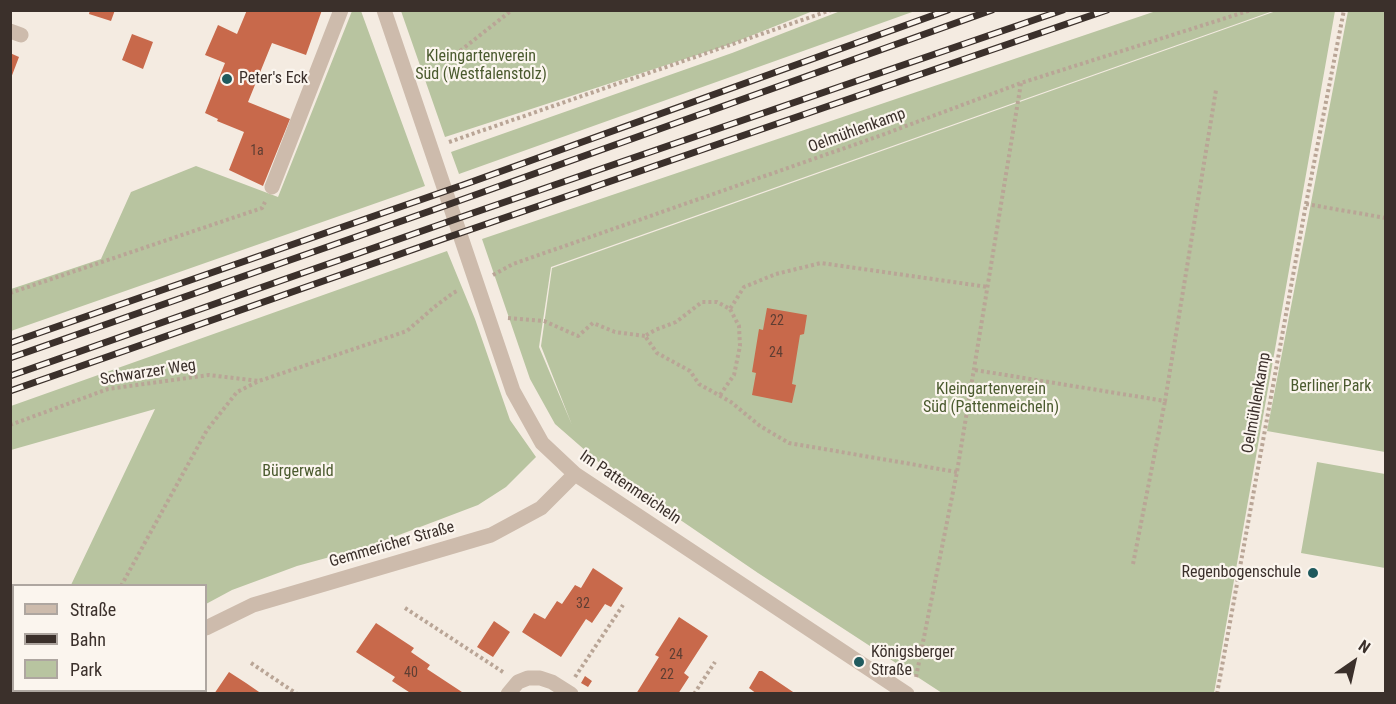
<!DOCTYPE html>
<html>
<head>
<meta charset="utf-8">
<style>
  body { margin:0 }
  #map { position:relative; width:1396px; height:704px; overflow:hidden; background:#f4ebe1; font-family:"Roboto Condensed",sans-serif }
  canvas { display:block }
  .frame { position:absolute; inset:0; border:12px solid #3b302b; pointer-events:none }
  .legend { position:absolute; left:12px; top:584px; width:195px; height:108px; box-sizing:border-box; background:#fbf5ee; border:2px solid #aea6a0; margin:0; padding:8px 10px; list-style:none; font-size:18px; color:#3b302b }
  .legend li { display:flex; align-items:center; gap:12px; height:30px }
  .legend b { width:30px; border:2px solid #aea6a0 }
  .north { position:absolute; left:1324px; top:632px; width:60px; height:60px; -webkit-text-stroke:4px #fbf5ee; paint-order:stroke; rotate:34deg; font-size:16px; font-weight:700; line-height:24px; text-align:center; color:#3b302b }
  .north::after { content:''; display:block; margin:auto; width:21px; height:27px; background:#3b302b; clip-path:polygon(50% 0,100% 100%,50% 72%,0 100%) }
</style>
</head>
<body>
<div id="map">
<canvas width="1396" height="704"></canvas>
<div class="frame"></div>
<ul class="legend">
<li><b style="height:8px;background:#cdbbac"></b>Straße</li>
<li><b style="height:8px;background:#3b302b"></b>Bahn</li>
<li><b style="height:16px;background:#b8c4a0"></b>Park</li>
</ul>
<div class="north">N</div>
</div>
<script>
const ctx = document.querySelector('canvas').getContext('2d');
ctx.lineJoin = 'round';
function fill(path, color) { ctx.fillStyle = color; ctx.fill(path, 'evenodd'); }
const toPath = rows => new Path2D(rows.map(r => 'M' + r).join(''));
function strokePath(path, color, width, dash) { ctx.strokeStyle = color; ctx.lineWidth = width; ctx.lineCap = dash ? 'butt' : 'round'; ctx.setLineDash(dash || []); ctx.stroke(path); }
function drawText(font, color, halo, rows, align = 'center') {
  ctx.font = font + ' "Roboto Condensed",sans-serif'; ctx.lineWidth = 4.5; ctx.setLineDash([]); ctx.textBaseline = 'middle'; ctx.strokeStyle = halo; ctx.fillStyle = color; for (const [text, x, y, turn = 0] of rows) {
    ctx.save(); ctx.translate(x, y); ctx.rotate((+turn || 0) * Math.PI / 180); ctx.textAlign = isNaN(turn) ? turn : align; if (halo) ctx.strokeText(text, 0, 0); ctx.fillText(text, 0, 0); ctx.restore();
  }
}
fill(toPath([
  [843,10,915,11,459,174,451,152,732,53],
  [352,11,361,11,425,186,11,331,11,289,101,259,131,192,196,166,278,197],
  [401,11,401,10,813,11,728,45,445,137],
  [1156,11,1273,11,551,267,539,347,572,425,541,346,552,268,1276,11,1335,11,1214,693,942,693,758,573,613,474,597,455,610,472,555,424,530,379,482,239],
  [1348,11,1385,11,1385,452,1267,431],
  [447,251,475,319,510,420,536,457,506,487,478,505,370,546,297,566,232,590,206,604,206,586,71,585,155,409,11,450,11,406],
  [1317,462,1385,474,1385,568,1301,553]
]), '#b8c4a0');
fill(toPath([
  [90,10,115,10,111,21,89,14],
  [247,10,322,10,306,55,272,43,248,102,290,119,263,186,229,170,244,132,217,121,218,119,205,113,225,63,205,55,218,25,237,34],
  [132,34,153,42,143,69,122,60],
  [10,53,19,57,11,78,10,78],
  [767,308,807,315,804,334,800,335,792,384,796,385,792,403,752,395,756,373,752,372,759,329,763,330],
  [593,568,623,588,611,607,605,604,592,623,586,619,561,657,522,632,534,613,545,619,557,601,562,604,575,585,581,588],
  [679,617,708,636,684,673,689,677,678,694,636,694,659,657,655,655],
  [494,621,510,632,493,657,477,647],
  [376,623,414,648,411,652,430,665,427,669,465,694,412,694,392,681,395,677,356,652],
  [759,671,762,671,796,694,757,694,749,688],
  [229,672,246,683,262,694,214,694],
  [585,676,592,681,588,687,581,683]
]), '#c8694b');
strokePath(toPath([
  [446,62,512,10],
  [449,142,831,10],
  [1306,204,1386,218],
  [493,275,513,264,882,135,1021,83,1251,10],
  [10,293,262,208,265,202],
  [508,318,544,321,578,336,593,323,615,332,645,336],
  [975,370,1165,401,1216,90],
  [720,395,734,375,740,346,739,326,730,309],
  [10,425,108,389,209,375,259,381],
  [957,472,789,443,760,426,731,402,699,384,690,371,657,353,645,336,655,330,676,322,702,302,717,302,730,309,744,287,776,274,821,263,988,287],
  [1133,564,1165,401],
  [121,586,207,430,237,392,259,381,407,331,433,308,453,293,459,290],
  [405,608,503,672],
  [251,663,297,694],
  [575,677,623,605],
  [916,677,957,472,1021,83],
  [84,690,84,694],
  [694,694,715,662],
  [1217,694,1306,204,1344,10]
]), '#b9a596', 4, [3, 3]);
strokePath(toPath([
  [384,10,513,391,542,443,575,474,907,694],
  [10,31,21,35],
  [272,187,341,10],
  [206,628,253,605,491,535,541,508,575,474],
  [112,694,115,690],
  [508,694,518,682,528,678,540,678,552,682,571,694]
]), '#cdbbac', 15);
const rail = toPath([
  [10,343,463,185,948,10],
  [10,358,433,210,992,10],
  [10,376,473,213,1063,10],
  [10,391,443,239,1107,10]
]);
strokePath(rail, '#3b302b', 7);
strokePath(rail, '#fbf5ee', 4.5, [14]);
for (const [x, y, r, color] of [
  [227,79,6,"#1f5a5e"],
  [1313,573,6,"#1f5a5e"],
  [859,662,6,"#1f5a5e"]
]) { const dot = new Path2D(); dot.arc(x, y, r, 0, 2 * Math.PI); ctx.fillStyle = color; ctx.fill(dot); strokePath(dot, '#fbf5ee', 2); }
drawText('14px', '#5e3e33', null, [
  ["1a",257,151],
  ["22",777,321],
  ["24",776,353],
  ["32",583,604],
  ["24",676,655],
  ["40",411,673],
  ["22",667,675]
]);
drawText('16px', '#4a5a2e', '#fbf5ee', [
  ["Kleingartenverein",481,57],
  ["Süd (Westfalenstolz)",481,75],
  ["Berliner Park",1331,387],
  ["Kleingartenverein",991,390],
  ["Süd (Pattenmeicheln)",991,408],
  ["Bürgerwald",298,472]
]);
drawText('16px', '#3b302b', '#fbf5ee', [
  ["Peter's Eck",239,79],
  ["Regenbogenschule",1301,573,"right"],
  ["Königsberger",871,653],
  ["Straße",871,671]
], 'left');
drawText('16px', '#3b302b', '#fbf5ee', [
  ["Oelmühlenkamp",857,131,-20],
  ["Schwarzer Weg",148,373,-9],
  ["Oelmühlenkamp",1257,403,-80],
  ["Im Pattenmeicheln",630,488,34],
  ["Gemmericher Straße",392,545,-16]
]);
</script>
</body>
</html>
